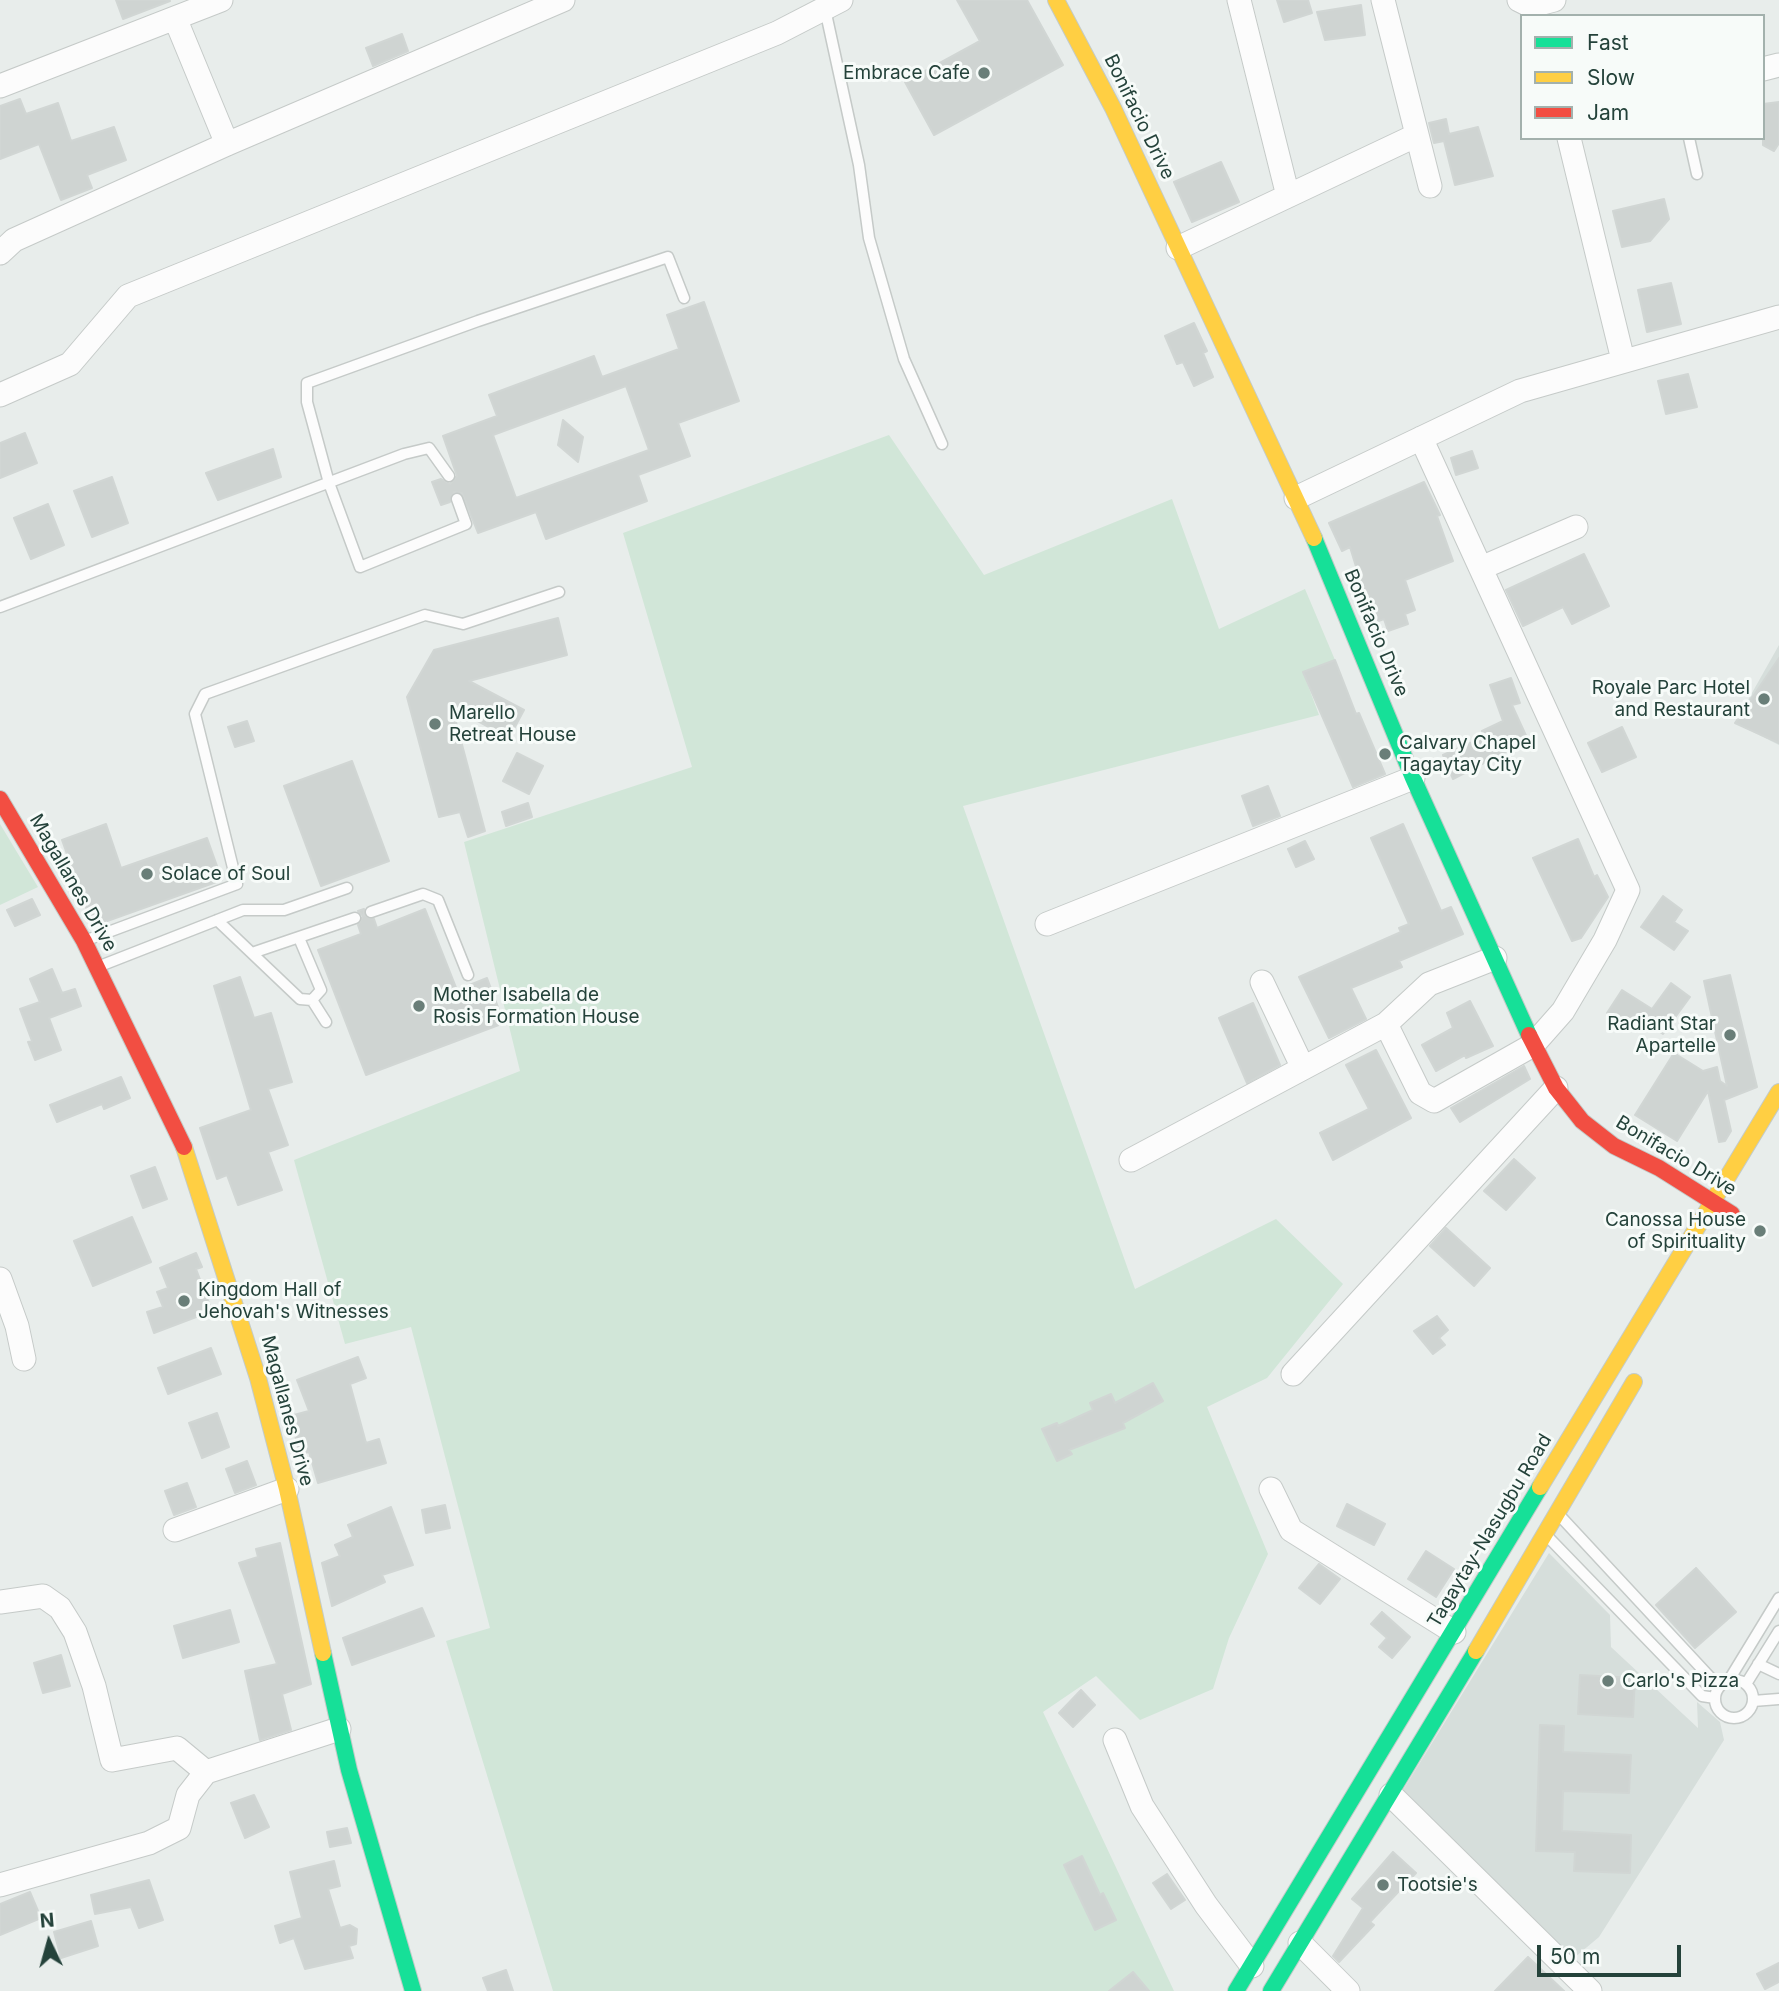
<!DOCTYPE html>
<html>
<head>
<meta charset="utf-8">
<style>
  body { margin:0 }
  #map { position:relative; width:1779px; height:1991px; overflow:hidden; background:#e8edeb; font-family:Inter,sans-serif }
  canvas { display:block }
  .legend { position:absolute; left:1520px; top:14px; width:245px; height:126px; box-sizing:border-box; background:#f7fbf9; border:2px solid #a3b1ad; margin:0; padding:9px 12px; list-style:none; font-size:21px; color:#24423a }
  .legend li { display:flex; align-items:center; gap:14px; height:35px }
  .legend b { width:35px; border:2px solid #a3b1ad }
  .north { position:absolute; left:14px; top:1907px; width:70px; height:70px; -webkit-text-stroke:5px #f7fbf9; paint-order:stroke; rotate:355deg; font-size:19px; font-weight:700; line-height:28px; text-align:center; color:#24423a }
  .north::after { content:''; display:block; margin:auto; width:24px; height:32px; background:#24423a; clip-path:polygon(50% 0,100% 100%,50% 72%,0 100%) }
  .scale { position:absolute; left:1537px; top:1945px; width:144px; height:32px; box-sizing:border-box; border:4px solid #24423a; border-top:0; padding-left:9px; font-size:21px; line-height:24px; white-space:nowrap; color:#24423a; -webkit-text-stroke:5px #f7fbf9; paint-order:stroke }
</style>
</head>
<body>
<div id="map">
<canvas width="1779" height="1991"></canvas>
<ul class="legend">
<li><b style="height:9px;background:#16e098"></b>Fast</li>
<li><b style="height:9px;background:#ffcf43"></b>Slow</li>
<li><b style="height:9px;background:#f24e42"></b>Jam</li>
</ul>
<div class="north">N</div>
<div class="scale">50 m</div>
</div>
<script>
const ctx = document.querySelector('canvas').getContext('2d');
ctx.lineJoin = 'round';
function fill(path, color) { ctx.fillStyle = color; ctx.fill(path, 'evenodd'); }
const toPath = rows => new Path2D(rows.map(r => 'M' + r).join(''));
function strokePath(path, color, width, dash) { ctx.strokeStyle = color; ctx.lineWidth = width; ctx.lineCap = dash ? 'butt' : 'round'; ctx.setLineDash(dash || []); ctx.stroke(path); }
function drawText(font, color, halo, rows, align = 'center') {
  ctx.font = font + ' Inter,sans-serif'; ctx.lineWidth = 6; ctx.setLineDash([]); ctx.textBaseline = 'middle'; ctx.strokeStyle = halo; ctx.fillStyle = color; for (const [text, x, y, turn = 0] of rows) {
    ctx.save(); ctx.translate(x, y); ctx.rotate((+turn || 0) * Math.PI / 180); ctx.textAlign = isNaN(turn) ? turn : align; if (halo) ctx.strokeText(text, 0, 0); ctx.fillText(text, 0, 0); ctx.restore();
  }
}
fill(toPath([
  [1779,645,1779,745,1735,723],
  [1549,1553,1610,1615,1611,1647,1698,1728,1697,1702,1720,1722,1724,1740,1599,1937,1568,1963,1400,1795]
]), '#d6dedb');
fill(toPath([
  [889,435,984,575,1172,499,1219,629,1305,589,1335,660,1303,672,1319,715,963,806,1135,1289,1276,1219,1343,1284,1267,1378,1207,1407,1268,1554,1229,1638,1213,1689,1140,1720,1096,1676,1043,1712,1174,1991,553,1991,446,1641,490,1628,411,1327,345,1344,294,1160,520,1071,464,842,692,767,623,533],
  [0,824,38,887,0,905]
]), '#d1e6d8');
const building = toPath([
  [116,0,169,0,170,1,123,19,116,0],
  [957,0,1027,0,1063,65,934,135,905,82,980,41,957,0],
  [1277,0,1308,0,1312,13,1284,22,1277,0],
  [1361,5,1365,35,1325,40,1317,12,1361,5],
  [402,34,408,51,373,66,366,48,402,34],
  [20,99,26,114,58,103,71,141,114,127,126,160,87,175,92,188,61,200,39,144,0,159,0,106,20,99],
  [1779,102,1779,143,1774,151,1763,145,1763,104,1779,102],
  [1446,119,1449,134,1478,127,1493,176,1455,185,1444,141,1434,143,1429,123,1446,119],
  [1221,162,1239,202,1192,222,1174,182,1221,162],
  [1664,199,1669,219,1650,241,1622,247,1613,211,1664,199],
  [1671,283,1681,324,1647,332,1638,290,1671,283],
  [704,302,739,401,678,423,690,456,638,475,647,501,546,539,536,512,478,533,462,493,454,492,450,502,441,505,432,482,441,479,450,484,457,476,443,436,497,416,489,395,594,356,602,377,679,349,667,315,704,302],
  [626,386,649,450,516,498,493,435,626,386],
  [1194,323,1207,351,1203,353,1213,377,1194,386,1183,362,1177,364,1165,336,1194,323],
  [1688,374,1697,407,1666,414,1658,381,1688,374],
  [563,420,583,437,578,462,558,445,563,420],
  [25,433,37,463,0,478,0,443,25,433],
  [273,449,281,477,218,500,206,473,273,449],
  [1472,451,1478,468,1456,475,1451,458,1472,451],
  [112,477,128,523,92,537,74,491,112,477],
  [1424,482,1440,515,1437,516,1453,561,1405,580,1415,610,1405,614,1408,624,1388,631,1384,619,1370,624,1361,597,1365,596,1350,547,1342,551,1329,523,1424,482],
  [48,504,64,545,31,559,14,518,48,504],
  [1584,554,1609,606,1572,624,1563,607,1523,626,1506,590,1584,554],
  [558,618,567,655,469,681,524,710,509,738,452,707,485,831,468,837,460,812,439,817,407,697,434,650,558,618],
  [1779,658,1779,743,1735,723,1779,658],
  [1335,660,1356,714,1359,713,1385,774,1353,787,1303,672,1335,660],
  [1511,678,1520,703,1512,705,1528,740,1453,779,1443,755,1484,737,1482,731,1503,721,1490,685,1511,678],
  [247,721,254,741,235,747,228,727,247,721],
  [1622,727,1636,757,1602,772,1588,743,1622,727],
  [517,753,543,766,529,794,503,781,517,753],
  [352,761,389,861,321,886,284,786,352,761],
  [1268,786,1280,816,1253,826,1242,796,1268,786],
  [528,803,532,817,506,826,502,812,528,803],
  [106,824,121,868,207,838,222,880,96,925,87,910,62,840,106,824],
  [1403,824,1441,911,1451,907,1463,934,1399,961,1402,967,1351,988,1366,1019,1329,1038,1299,977,1401,932,1399,928,1409,924,1371,838,1403,824],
  [1578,839,1594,877,1597,875,1608,897,1581,938,1572,941,1533,858,1578,839],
  [1305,841,1314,859,1296,867,1288,849,1305,841],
  [1663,896,1682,910,1674,922,1688,931,1674,950,1641,927,1663,896],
  [32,899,40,915,15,926,7,910,32,899],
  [364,909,364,915,374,919,377,928,425,909,457,990,487,978,504,1023,366,1075,318,950,361,934,358,925,363,916,358,911,364,909],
  [52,969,62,993,75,989,81,1006,49,1018,61,1050,35,1060,28,1042,32,1041,20,1009,40,1002,30,979,52,969],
  [1730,975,1757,1087,1724,1100,1731,1131,1725,1141,1719,1142,1708,1091,1677,1141,1635,1115,1674,1053,1703,1071,1717,1067,1720,1081,1727,1086,1704,981,1730,975],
  [240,977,254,1018,271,1013,292,1082,268,1089,288,1145,268,1152,282,1190,238,1205,227,1175,217,1179,200,1128,251,1110,214,986,240,977],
  [1671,983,1690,997,1663,1034,1637,1016,1630,1027,1607,1013,1622,990,1652,1009,1671,983],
  [1470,1001,1493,1046,1466,1058,1465,1055,1436,1071,1422,1045,1453,1028,1447,1013,1470,1001],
  [1253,1003,1280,1065,1247,1083,1219,1018,1253,1003],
  [1376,1050,1411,1118,1333,1160,1320,1133,1369,1109,1346,1065,1376,1050],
  [1524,1066,1530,1079,1460,1122,1451,1108,1524,1066],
  [121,1077,130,1098,104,1109,102,1104,57,1122,50,1105,121,1077],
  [1514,1159,1535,1178,1506,1210,1484,1191,1514,1159],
  [155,1167,167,1199,143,1208,131,1176,155,1167],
  [132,1217,151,1262,93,1286,74,1241,132,1217],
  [1446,1228,1490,1268,1474,1286,1430,1246,1446,1228],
  [196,1253,202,1267,196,1269,212,1311,154,1333,147,1312,163,1307,157,1292,168,1288,160,1268,196,1253],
  [1437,1316,1448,1330,1439,1338,1445,1345,1433,1354,1414,1331,1437,1316],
  [211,1348,221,1374,168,1394,158,1368,211,1348],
  [358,1357,366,1378,350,1384,366,1443,379,1439,386,1463,318,1483,309,1452,300,1454,290,1416,309,1411,297,1380,358,1357],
  [1153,1383,1163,1401,1123,1423,1125,1428,1069,1450,1072,1454,1057,1461,1042,1429,1057,1423,1058,1426,1093,1410,1090,1403,1111,1394,1115,1403,1153,1383],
  [217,1413,229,1447,202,1458,189,1423,217,1413],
  [247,1461,256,1485,235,1493,226,1469,247,1461],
  [187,1483,196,1507,174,1515,165,1491,187,1483],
  [1347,1504,1385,1524,1374,1545,1337,1526,1347,1504],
  [445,1505,450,1528,426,1533,422,1510,445,1505],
  [391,1507,413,1565,382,1575,385,1582,332,1606,322,1563,340,1556,335,1545,353,1537,348,1525,391,1507],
  [280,1543,311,1684,282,1694,291,1730,260,1740,245,1671,277,1664,239,1563,258,1557,256,1549,280,1543],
  [1426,1551,1454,1569,1436,1597,1408,1579,1426,1551],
  [1319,1564,1340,1579,1320,1604,1299,1588,1319,1564],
  [1696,1568,1736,1612,1695,1648,1656,1605,1696,1568],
  [422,1608,434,1636,352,1665,343,1638,422,1608],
  [230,1610,239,1642,183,1658,174,1626,230,1610],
  [1382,1612,1410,1637,1392,1658,1379,1647,1387,1638,1371,1624,1382,1612],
  [61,1655,70,1686,43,1693,34,1663,61,1655],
  [1580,1675,1635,1678,1633,1717,1578,1714,1580,1675],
  [1081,1690,1095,1705,1073,1727,1059,1713,1081,1690],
  [1540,1725,1564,1726,1563,1752,1631,1755,1629,1793,1563,1791,1562,1831,1631,1835,1630,1873,1574,1871,1575,1852,1536,1851,1540,1725],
  [254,1795,269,1827,245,1838,231,1803,254,1795],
  [347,1828,351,1843,330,1847,327,1832,347,1828],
  [1393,1852,1416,1873,1370,1922,1374,1925,1339,1962,1333,1956,1363,1908,1352,1899,1393,1852],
  [1082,1856,1100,1895,1103,1893,1116,1920,1095,1930,1064,1865,1082,1856],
  [334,1861,340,1886,328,1889,340,1928,350,1925,357,1929,356,1944,349,1946,353,1958,305,1969,294,1938,280,1943,275,1926,302,1918,290,1872,334,1861],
  [1167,1874,1185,1900,1171,1909,1153,1883,1167,1874],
  [149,1880,163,1920,139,1928,131,1907,95,1914,91,1895,149,1880],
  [30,1892,41,1918,0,1935,0,1904,30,1892],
  [91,1921,98,1946,61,1958,54,1932,91,1921],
  [1528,1957,1564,1991,1495,1991,1528,1957],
  [1779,1963,1779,1982,1765,1989,1757,1974,1779,1963],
  [506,1970,513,1991,488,1991,483,1978,506,1970],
  [1133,1972,1149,1991,1109,1991,1133,1972]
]);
fill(building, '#cfd4d2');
strokePath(building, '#d1d6d4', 2);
const lane = toPath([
  [825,9,859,165,869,238,904,359,942,444],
  [1689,138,1697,174],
  [457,499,466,524,360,567,329,483,307,402,307,383,478,321,668,257,684,298],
  [0,607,404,454,429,448,449,476],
  [371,912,423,894,438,900,468,975],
  [217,920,300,999,312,1000,321,990,299,938],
  [87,940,237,884,195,714,205,694,425,615,463,624,559,592],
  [255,952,355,918],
  [100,966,243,910,284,910,347,888],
  [312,1000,326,1022],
  [1561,1517,1719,1687],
  [1549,1538,1702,1696,1715,1698],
  [1758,1664,1779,1674],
  [1729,1680,1779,1598],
  '1715 1699a19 19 0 1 1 38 0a19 19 0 1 1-38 0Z',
  [1746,1684,1779,1631],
  [1753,1701,1779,1699]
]);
const street = toPath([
  [1239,0,1288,196],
  [1383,0,1430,186],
  [1519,0,1531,6,1554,0],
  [175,18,227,144],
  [1763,69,1779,65],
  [0,86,221,0],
  [1569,138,1623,360],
  [1178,248,1417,135],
  [0,253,14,240,227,144,563,0],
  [0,395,70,364,128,296,777,33,841,0],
  [1296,498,1520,391,1779,317],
  [1481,568,1576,527],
  [1047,924,1413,778],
  [1262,982,1303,1068],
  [1386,1024,1420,1093,1434,1101,1533,1045,1563,1011,1605,940,1628,890,1421,438],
  [1131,1160,1386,1024,1429,984,1495,958],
  [0,1279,17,1326,24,1359],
  [1293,1374,1556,1088],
  [1271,1489,1291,1530,1454,1632],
  [175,1530,287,1489],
  [0,1602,43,1596,60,1608,75,1632,94,1686,112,1760,177,1748,206,1772,339,1729],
  [1115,1740,1142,1806,1206,1905,1252,1966],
  [1391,1795,1590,1991],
  [0,1885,149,1843,179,1828,188,1795,206,1772],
  [1300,1943,1348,1991]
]);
const fast = toPath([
  [1314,538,1413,778,1529,1035],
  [323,1653,349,1770,413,1991],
  [1236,1991,1540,1487],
  [1271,1991,1476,1651]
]);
const slow = toPath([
  [1056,0,1113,108,1314,538],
  [184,1147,258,1378,287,1489,323,1653],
  [1540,1487,1779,1092],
  [1476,1651,1634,1382]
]);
const jam = toPath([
  [0,799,84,941,184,1147],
  [1529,1035,1556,1088,1582,1121,1614,1146,1659,1168,1732,1214]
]);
strokePath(lane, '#c5cac8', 13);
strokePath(street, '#c5cac8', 25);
strokePath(fast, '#c3cbc8', 18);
strokePath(slow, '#c3cbc8', 18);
strokePath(jam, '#c3cbc8', 18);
strokePath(lane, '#fcfcfc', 10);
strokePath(street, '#fcfcfc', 23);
strokePath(fast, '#16e098', 16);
strokePath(slow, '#ffcf43', 16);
strokePath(jam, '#f24e42', 16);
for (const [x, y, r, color] of [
  [984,73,7,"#697e78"],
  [1764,699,7,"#697e78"],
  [435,724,7,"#697e78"],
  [1385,754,7,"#697e78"],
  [147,874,7,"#697e78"],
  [419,1006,7,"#697e78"],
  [1730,1035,7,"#697e78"],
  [1760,1231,7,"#697e78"],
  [184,1301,7,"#697e78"],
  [1608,1681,7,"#697e78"],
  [1383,1885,7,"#697e78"]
]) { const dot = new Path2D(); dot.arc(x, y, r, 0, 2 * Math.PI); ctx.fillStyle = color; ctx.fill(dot); strokePath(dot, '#f7fbf9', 2.5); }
drawText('19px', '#24423a', '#f7fbf9', [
  ["Embrace Cafe",970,73,"right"],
  ["Royale Parc Hotel",1750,688,"right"],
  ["and Restaurant",1750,710,"right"],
  ["Marello",449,713],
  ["Retreat House",449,735],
  ["Calvary Chapel",1399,743],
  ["Tagaytay City",1399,765],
  ["Solace of Soul",161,874],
  ["Mother Isabella de",433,995],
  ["Rosis Formation House",433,1017],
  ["Radiant Star",1716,1024,"right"],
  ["Apartelle",1716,1046,"right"],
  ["Canossa House",1746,1220,"right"],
  ["of Spirituality",1746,1242,"right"],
  ["Kingdom Hall of",198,1290],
  ["Jehovah's Witnesses",198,1312],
  ["Carlo's Pizza",1622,1681],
  ["Tootsie's",1397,1885]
], 'left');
drawText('19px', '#24423a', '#f7fbf9', [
  ["Bonifacio Drive",1139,117,64],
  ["Bonifacio Drive",1376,633,67],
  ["Magallanes Drive",73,883,60],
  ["Bonifacio Drive",1676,1156,31],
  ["Magallanes Drive",287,1411,75],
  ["Tagaytay-Nasugbu Road",1490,1531,-59]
]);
</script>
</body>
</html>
